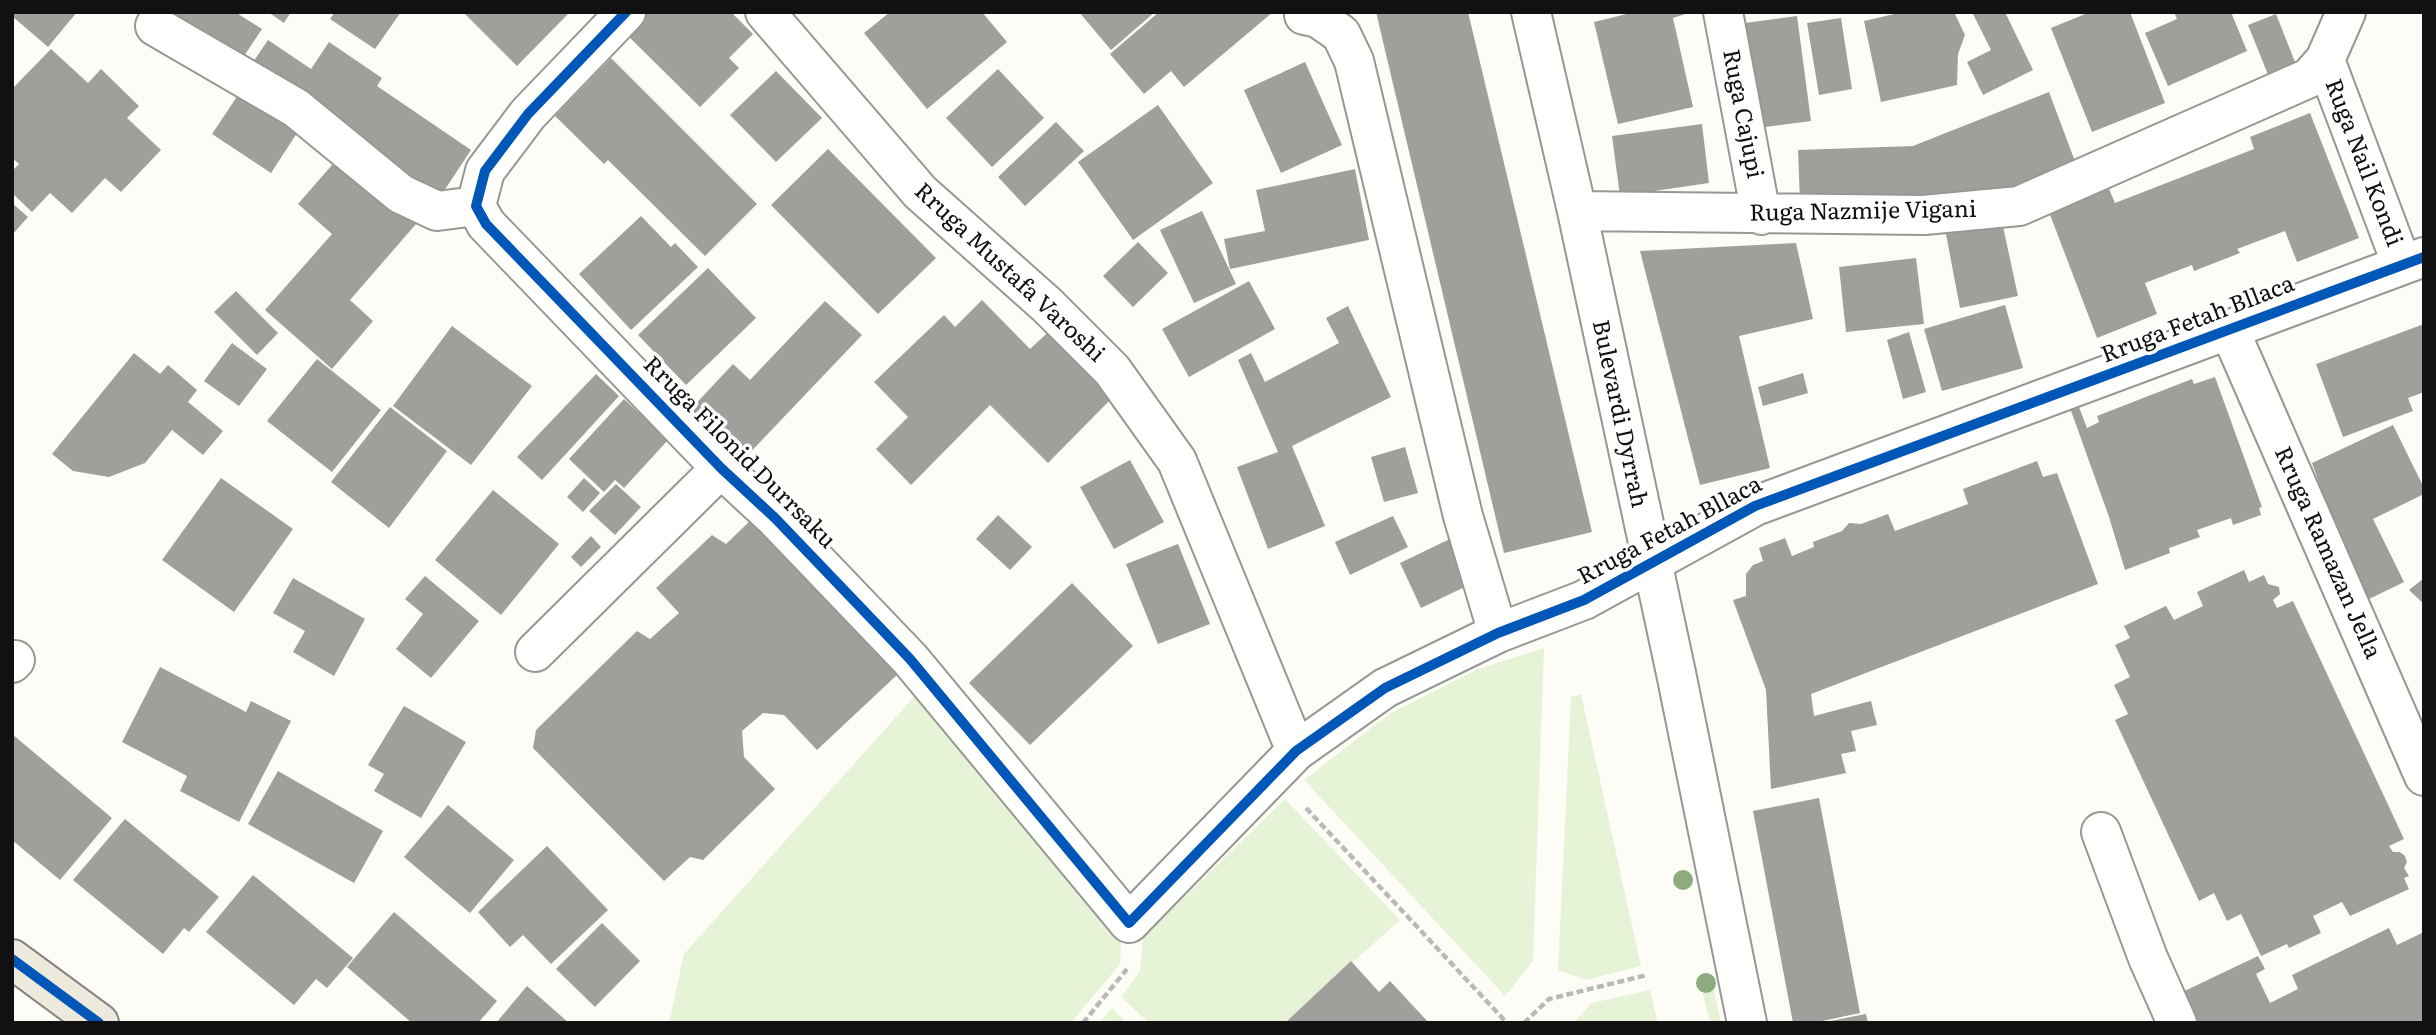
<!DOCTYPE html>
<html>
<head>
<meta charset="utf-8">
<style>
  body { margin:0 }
  #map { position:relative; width:2436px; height:1035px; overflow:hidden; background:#fdfcf7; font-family:Literata,serif }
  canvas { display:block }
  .frame { position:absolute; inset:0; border:14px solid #111; pointer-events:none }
</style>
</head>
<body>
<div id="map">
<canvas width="2436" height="1035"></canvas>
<div class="frame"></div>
</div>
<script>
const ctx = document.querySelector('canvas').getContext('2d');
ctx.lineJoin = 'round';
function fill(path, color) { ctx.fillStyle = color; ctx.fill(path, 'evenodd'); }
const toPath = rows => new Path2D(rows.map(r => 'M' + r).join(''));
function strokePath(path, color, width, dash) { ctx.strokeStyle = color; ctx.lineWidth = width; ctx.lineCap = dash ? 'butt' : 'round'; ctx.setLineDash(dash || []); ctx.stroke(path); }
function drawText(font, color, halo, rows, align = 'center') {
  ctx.font = font + ' Literata,serif'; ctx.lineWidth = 7; ctx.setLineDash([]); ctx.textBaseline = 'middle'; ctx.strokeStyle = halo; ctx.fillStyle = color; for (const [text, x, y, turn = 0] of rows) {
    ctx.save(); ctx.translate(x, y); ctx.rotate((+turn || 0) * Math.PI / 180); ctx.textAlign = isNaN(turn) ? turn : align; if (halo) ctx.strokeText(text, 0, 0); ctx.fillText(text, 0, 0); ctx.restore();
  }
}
fill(toPath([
  [1544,648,1533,961,1505,996,1304,780,1389,714,1478,669],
  [921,689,1122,926,1120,964,1071,1023,669,1023,684,954],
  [1581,694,1641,966,1586,980,1558,970,1571,697],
  [1285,799,1400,920,1285,1023,1149,1023,1121,997,1140,971,1143,937],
  [1711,976,1721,1023,1710,1023,1699,979],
  [1650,990,1658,1023,1573,1023,1592,1003],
  [1112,1008,1127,1023,1099,1023]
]), '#e7f3d7');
fill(toPath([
  [12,12,77,12,48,47,12,16],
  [150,12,235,12,262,29,236,68],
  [268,12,291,12,284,23],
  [335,12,401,12,375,49,330,19],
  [463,12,570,12,517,66],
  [642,12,731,12,753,34,729,58,739,68,700,107,623,31],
  [890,12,982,12,1007,42,927,109,864,33],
  [1079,12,1155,12,1111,50],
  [1159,12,1273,12,1184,87,1171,71,1144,94,1110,54],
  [1376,12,1468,12,1592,532,1504,553],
  [1635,12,1692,12,1673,18,1693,107,1618,124,1594,22],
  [1903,12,1954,12,1965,35,1958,54,1957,85,1881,102,1864,21],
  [1972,12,2005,12,2033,70,1983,95,1967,62,1991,50],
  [2090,12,2130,12,2165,103,2092,132,2051,28],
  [2174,12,2231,12,2247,51,2168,86,2145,33,2177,19],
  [2276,14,2297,67,2269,77,2248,25],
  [1797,16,1811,121,1758,128,1745,23],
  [1841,18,1852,89,1819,95,1807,23],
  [268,40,311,69,329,42,382,78,377,86,471,150,438,200,247,71],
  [51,49,88,83,101,69,139,106,127,118,161,150,121,192,105,178,72,213,50,193,32,212,12,193,12,171,19,164,12,158,12,89],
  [611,58,757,204,705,256,608,160,604,164,555,116],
  [1305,62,1342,145,1281,173,1244,90],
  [998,69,1044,118,992,167,946,118],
  [776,71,822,118,776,162,730,115],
  [240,92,299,130,271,173,212,134],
  [2049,92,2079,172,2002,200,1800,202,1798,150,1913,146],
  [1158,105,1213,183,1133,240,1078,162],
  [2310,113,2359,238,2297,262,2285,231,2237,249,2240,253,2194,271,2192,265,2145,283,2157,314,2097,338,2049,212,2109,189,2115,203,2254,149,2250,137],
  [1056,122,1084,151,1025,206,998,177],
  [1702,124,1709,183,1620,196,1612,136],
  [828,149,936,258,878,314,771,205],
  [339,157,416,224,350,300,373,321,332,369,265,310,332,234,298,204],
  [1355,169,1369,240,1230,269,1224,239,1265,231,1256,190],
  [12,203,28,217,12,235],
  [1202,211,1236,284,1194,303,1160,230],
  [641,216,671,247,675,243,698,267,631,330,579,274],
  [2002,222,2018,296,1960,308,1946,234],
  [1138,242,1168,273,1133,307,1103,276],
  [1796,243,1813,319,1739,336,1770,468,1700,485,1640,251],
  [1916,258,1924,324,1846,332,1839,267],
  [708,268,756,318,686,385,638,335],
  [1249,281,1275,329,1189,377,1162,329],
  [236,291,278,333,257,355,214,312],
  [982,300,1030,349,1057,324,1112,398,1048,463,990,405,911,485,876,449,908,417,874,382,944,315,955,327],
  [825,301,862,335,742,461,689,411,733,364,750,380],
  [2005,305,2023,368,1942,391,1924,329],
  [1348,306,1391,397,1292,446,1325,526,1268,549,1237,467,1278,452,1238,360,1251,353,1265,382,1339,343,1326,318],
  [2424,324,2424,392,2408,398,2413,411,2343,437,2316,364],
  [452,326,532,386,471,465,393,406],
  [1909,332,1926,392,1903,399,1887,340],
  [232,343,267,369,239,406,204,381],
  [134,353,160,374,168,365,197,390,188,402,223,431,203,455,172,430,145,463,109,477,73,471,52,454],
  [317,359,381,410,332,472,267,421],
  [1803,373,1808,393,1763,406,1758,387],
  [596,374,619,396,542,480,517,457],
  [2215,377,2262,507,2259,508,2261,515,2233,525,2231,518,2197,530,2200,537,2169,548,2170,553,2125,570,2109,517,2069,405,2077,402,2087,428,2099,422,2097,416,2192,379,2194,384],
  [624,399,668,440,624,488,615,480,604,492,569,459],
  [390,407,447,451,389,528,331,482],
  [2393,425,2424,488,2424,494,2373,519,2404,582,2361,603,2312,463],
  [1405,447,1418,493,1384,502,1371,457],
  [1130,460,1164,522,1114,549,1080,487],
  [2037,461,2043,477,2057,473,2098,584,1811,694,1814,716,1871,701,1877,725,1851,731,1856,751,1841,754,1846,773,1771,789,1766,690,1733,600,1746,596,1746,574,1753,565,1763,561,1759,548,1785,538,1792,556,1814,547,1813,542,1842,531,1849,523,1861,524,1888,514,1895,531,1968,504,1963,489],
  [221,478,293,529,234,612,162,560],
  [584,478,600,493,583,512,567,497],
  [616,484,641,507,615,535,589,511],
  [493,490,559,544,501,615,435,560],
  [998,515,1032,547,1010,570,976,539],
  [1393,516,1408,547,1350,575,1335,542],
  [752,519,899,673,817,750,784,715,763,713,742,731,744,757,775,789,703,860,690,857,664,881,533,748,536,730,637,631,650,639,679,613,656,588,712,535,726,544],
  [591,536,601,547,581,567,571,557],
  [1454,537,1475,582,1421,608,1400,563],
  [1178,544,1210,624,1158,644,1126,564],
  [2244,570,2249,582,2264,575,2268,584,2279,587,2280,594,2273,600,2277,608,2293,601,2404,839,2389,846,2393,852,2400,852,2405,856,2407,862,2404,868,2409,876,2404,878,2409,889,2350,916,2342,902,2313,916,2321,933,2289,948,2287,944,2261,956,2241,914,2227,921,2214,893,2199,901,2115,720,2128,714,2114,685,2130,677,2115,645,2130,638,2124,626,2166,606,2174,620,2203,606,2197,592],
  [425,576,479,621,431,678,396,649,423,614,405,599],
  [293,578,365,619,334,676,293,652,305,631,273,613],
  [2424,578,2424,604,2409,590],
  [1072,583,1133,646,1030,745,969,683],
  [160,667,246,712,251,701,291,721,239,822,180,791,187,776,122,742],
  [404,706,466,742,421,818,374,791,384,774,368,765],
  [12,734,112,818,60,880,12,840],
  [278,771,383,831,354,883,248,824],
  [1819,798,1860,1013,1813,1023,1793,1023,1753,811],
  [448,805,514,860,470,913,404,857],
  [125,819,219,897,189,932,184,928,163,954,73,880],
  [547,846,608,910,551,964,523,935,510,947,478,912],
  [253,875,353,958,327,988,316,979,294,1005,206,932],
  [394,912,497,1001,478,1023,412,1023,347,967],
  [602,923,640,961,595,1007,556,969],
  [2389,928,2397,945,2422,933,2424,937,2424,1023,2191,1023,2174,996,2258,956,2265,969,2256,974,2270,1003,2298,989,2292,975],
  [1351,961,1379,992,1390,981,1429,1023,1285,1023],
  [527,986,569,1023,496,1023],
  [1866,1014,1868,1023,1830,1023,1830,1021]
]), '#a19f9c');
const minor = toPath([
  [626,12,528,114,485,171,476,206,486,224,721,468,775,518,910,659,1129,923,1296,751,1385,688,1498,633,1584,600,1755,506,2424,257],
  [765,12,920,192,1047,305,1112,370,1177,461,1296,751],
  [1531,12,1577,211,1676,673,1747,1023],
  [1723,12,1761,215],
  [1304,15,1318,18,1341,34,1354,61,1463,516,1498,633],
  [155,26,296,108,401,194,437,211,476,206],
  [2325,60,2402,265],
  [1577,211,1924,215,2019,206,2309,78,2325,60,2346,12],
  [2230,331,2424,776],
  [535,652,721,468],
  [12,663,15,660],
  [2101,832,2148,958,2177,1023]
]);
const major = toPath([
  [12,959,99,1023]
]);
strokePath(minor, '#979795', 42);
strokePath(major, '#858482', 42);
strokePath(toPath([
  [1306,808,1507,1023],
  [1083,1023,1127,969],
  [1524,1023,1549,999,1647,975]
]), '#b9b9b8', 4.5, [7, 3.5]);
strokePath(minor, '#fffffe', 38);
strokePath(major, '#ede9dc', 38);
strokePath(toPath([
  [626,12,528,114,485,171,476,206,486,224,721,468,775,518,910,659,1129,923,1296,751,1385,688,1498,633,1584,600,1755,506,2424,257],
  [12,959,99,1023]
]), '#0057b8', 10);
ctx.fillStyle = '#8cac80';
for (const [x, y] of [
  [1683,880],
  [1706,983]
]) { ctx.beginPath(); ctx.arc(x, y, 10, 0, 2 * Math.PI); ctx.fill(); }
drawText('23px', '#111', '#fff', [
  ["Ruga Cajupi",1742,114,79],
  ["Ruga Nail Kondi",2363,163,69],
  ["Ruga Nazmije Vigani",1863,212,-1],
  ["Rruga Mustafa Varoshi",1009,273,43],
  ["Rruga Fetah Bllaca",2198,320,-21],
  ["Bulevardi Dyrrah",1619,414,78],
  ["Rruga Filonid Durrsaku",739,453,45],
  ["Rruga Fetah Bllaca",1670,531,-28],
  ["Rruga Ramazan Jella",2327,553,66]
]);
</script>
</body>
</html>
